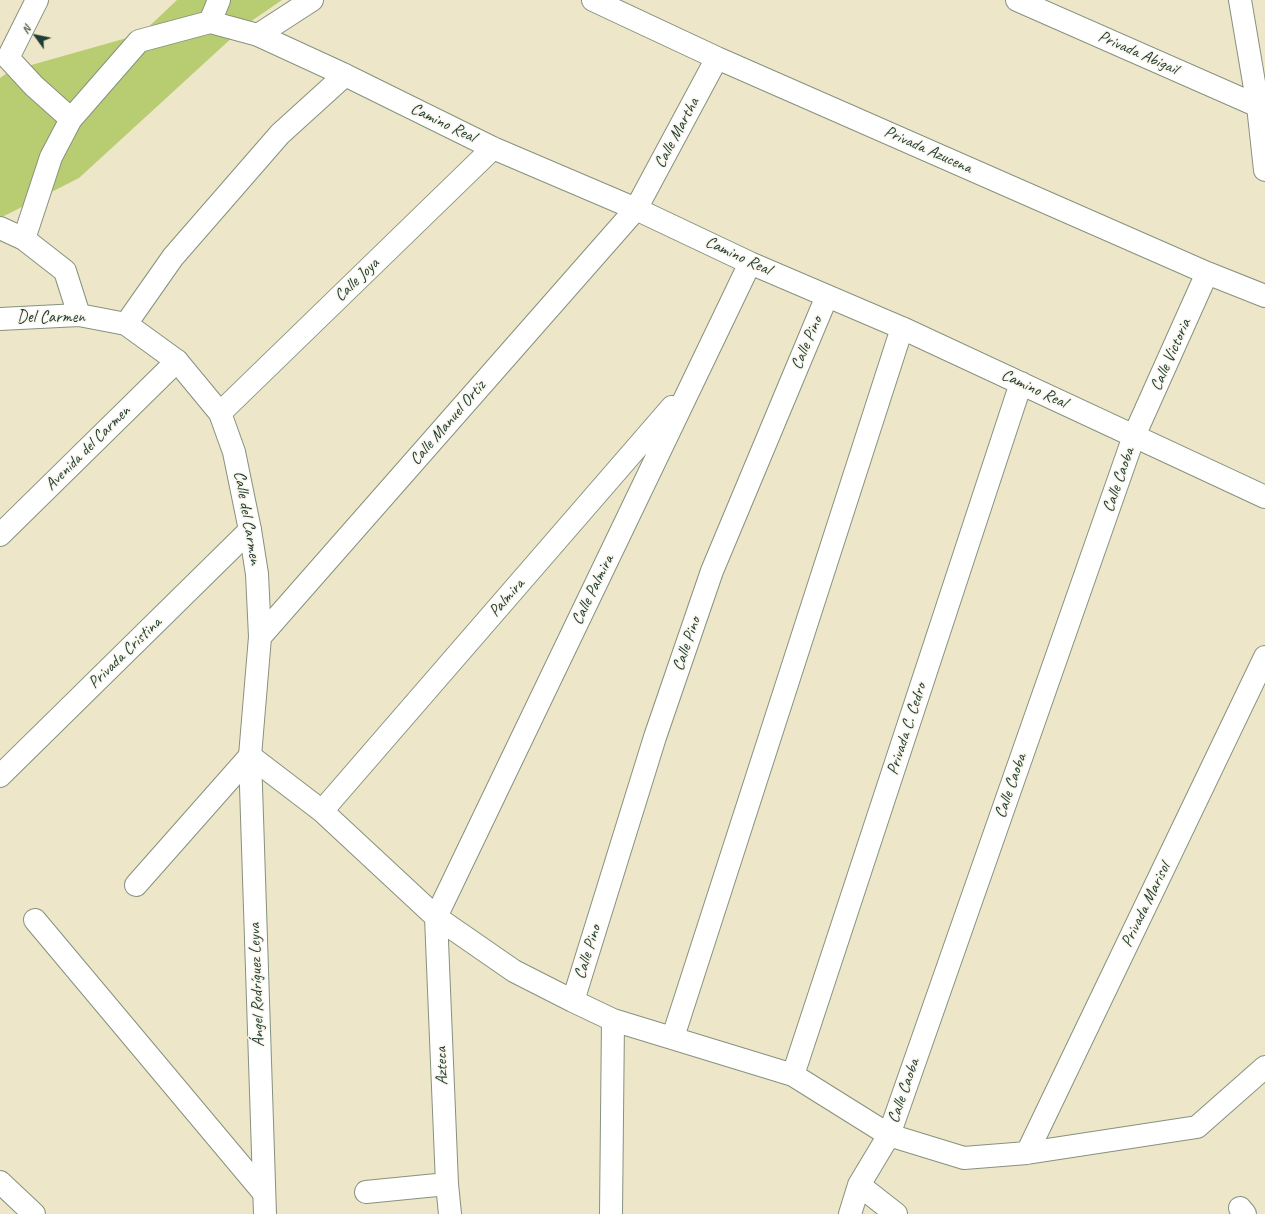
<!DOCTYPE html>
<html>
<head>
<meta charset="utf-8">
<style>
  body { margin:0 }
  #map { position:relative; width:1265px; height:1214px; overflow:hidden; background:#ede6c8; font-family:Caveat,sans-serif }
  canvas { display:block }
  .north { position:absolute; left:16px; top:16px; width:40px; height:40px; -webkit-text-stroke:3px #fbf7ec; paint-order:stroke; rotate:303deg; font-size:11px; font-weight:700; line-height:16px; text-align:center; color:#1f3d34 }
  .north::after { content:''; display:block; margin:auto; width:14px; height:18px; background:#1f3d34; clip-path:polygon(50% 0,100% 100%,50% 72%,0 100%) }
</style>
</head>
<body>
<div id="map">
<canvas width="1265" height="1214"></canvas>
<div class="north">N</div>
</div>
<script>
const ctx = document.querySelector('canvas').getContext('2d');
ctx.lineJoin = 'round';
function fill(path, color) { ctx.fillStyle = color; ctx.fill(path, 'evenodd'); }
const toPath = rows => new Path2D(rows.map(r => 'M' + r).join(''));
function strokePath(path, color, width, dash) { ctx.strokeStyle = color; ctx.lineWidth = width; ctx.lineCap = dash ? 'butt' : 'round'; ctx.setLineDash(dash || []); ctx.stroke(path); }
function drawText(font, color, halo, rows, align = 'center') {
  ctx.font = font + ' Caveat,sans-serif'; ctx.lineWidth = 3; ctx.setLineDash([]); ctx.textBaseline = 'middle'; ctx.strokeStyle = halo; ctx.fillStyle = color; for (const [text, x, y, turn = 0] of rows) {
    ctx.save(); ctx.translate(x, y); ctx.rotate((+turn || 0) * Math.PI / 180); ctx.textAlign = isNaN(turn) ? turn : align; if (halo) ctx.strokeText(text, 0, 0); ctx.fillText(text, 0, 0); ctx.restore();
  }
}
fill(toPath([
  [177,0,282,0,247,24,79,178,0,218,0,78,10,71,141,34]
]), '#b8cd71');
const minor = toPath([
  [37,0,8,58,34,86,71,119],
  [593,0,717,58,1207,273,1265,296],
  [1017,0,1258,106],
  [1240,0,1258,106,1265,170],
  [210,22,219,0],
  [258,35,312,0],
  [0,228,24,239,65,271,79,315],
  [24,239,51,157,71,119,139,41,210,22,258,35,345,75,493,148,636,209,750,263,902,328,1265,497],
  [126,324,173,257,280,134,345,75],
  [220,413,493,148],
  [0,535,177,361],
  [260,637,636,209,717,58],
  [0,776,250,530],
  [322,811,672,407],
  [136,885,250,756,322,811,436,917,514,971,573,1001,613,1020,793,1075,889,1135,964,1158,1027,1153,1197,1127,1265,1067],
  [35,920,263,1192],
  [573,1001,655,737,712,571,827,296],
  [673,1037,902,328],
  [793,1075,1021,383],
  [1027,1153,1265,657],
  [0,1182,34,1214],
  [859,1185,896,1214],
  [366,1192,447,1184],
  [1240,1208,1245,1214],
  [450,1214,447,1184,436,917,750,263],
  [611,1214,613,1020],
  [850,1214,859,1185,889,1135,1134,436,1207,273]
]);
const tertiary = toPath([
  [0,319,79,315,126,324,177,361,220,413,234,452,250,530,257,574,260,637,250,756,265,1214]
]);
strokePath(minor, '#86927e', 24);
strokePath(tertiary, '#86927e', 24);
strokePath(minor, '#fff', 22);
strokePath(tertiary, '#fff', 22);
drawText('17px', '#1f3d34', '#fbf7ec', [
  ["Privada Abigail",1138,53,24],
  ["Camino Real",443,123,26],
  ["Calle Martha",677,133,-62],
  ["Privada Azucena",928,150,24],
  ["Camino Real",738,256,25],
  ["Calle Joya",357,280,-44],
  ["Del Carmen",51,318],
  ["Calle Pino",807,343,-67],
  ["Calle Victoria",1171,355,-66],
  ["Camino Real",1034,389,25],
  ["Calle Manuel Ortiz",448,423,-49],
  ["Avenida del Carmen",88,448,-45],
  ["Calle Caoba",1119,480,-71],
  ["Calle del Carmen",247,518,80],
  ["Calle Palmira",593,590,-64],
  ["Palmira",507,598,-49],
  ["Calle Pino",687,644,-71],
  ["Privada Cristina",125,653,-44],
  ["Privada C. Cedro",907,729,-72],
  ["Calle Caoba",1011,786,-71],
  ["Privada Marisol",1146,905,-64],
  ["Calle Pino",588,952,-73],
  ["Ángel Rodríguez Leyva",257,985,-92],
  ["Azteca",442,1066,-92],
  ["Calle Caoba",904,1091,-71]
]);
</script>
</body>
</html>
